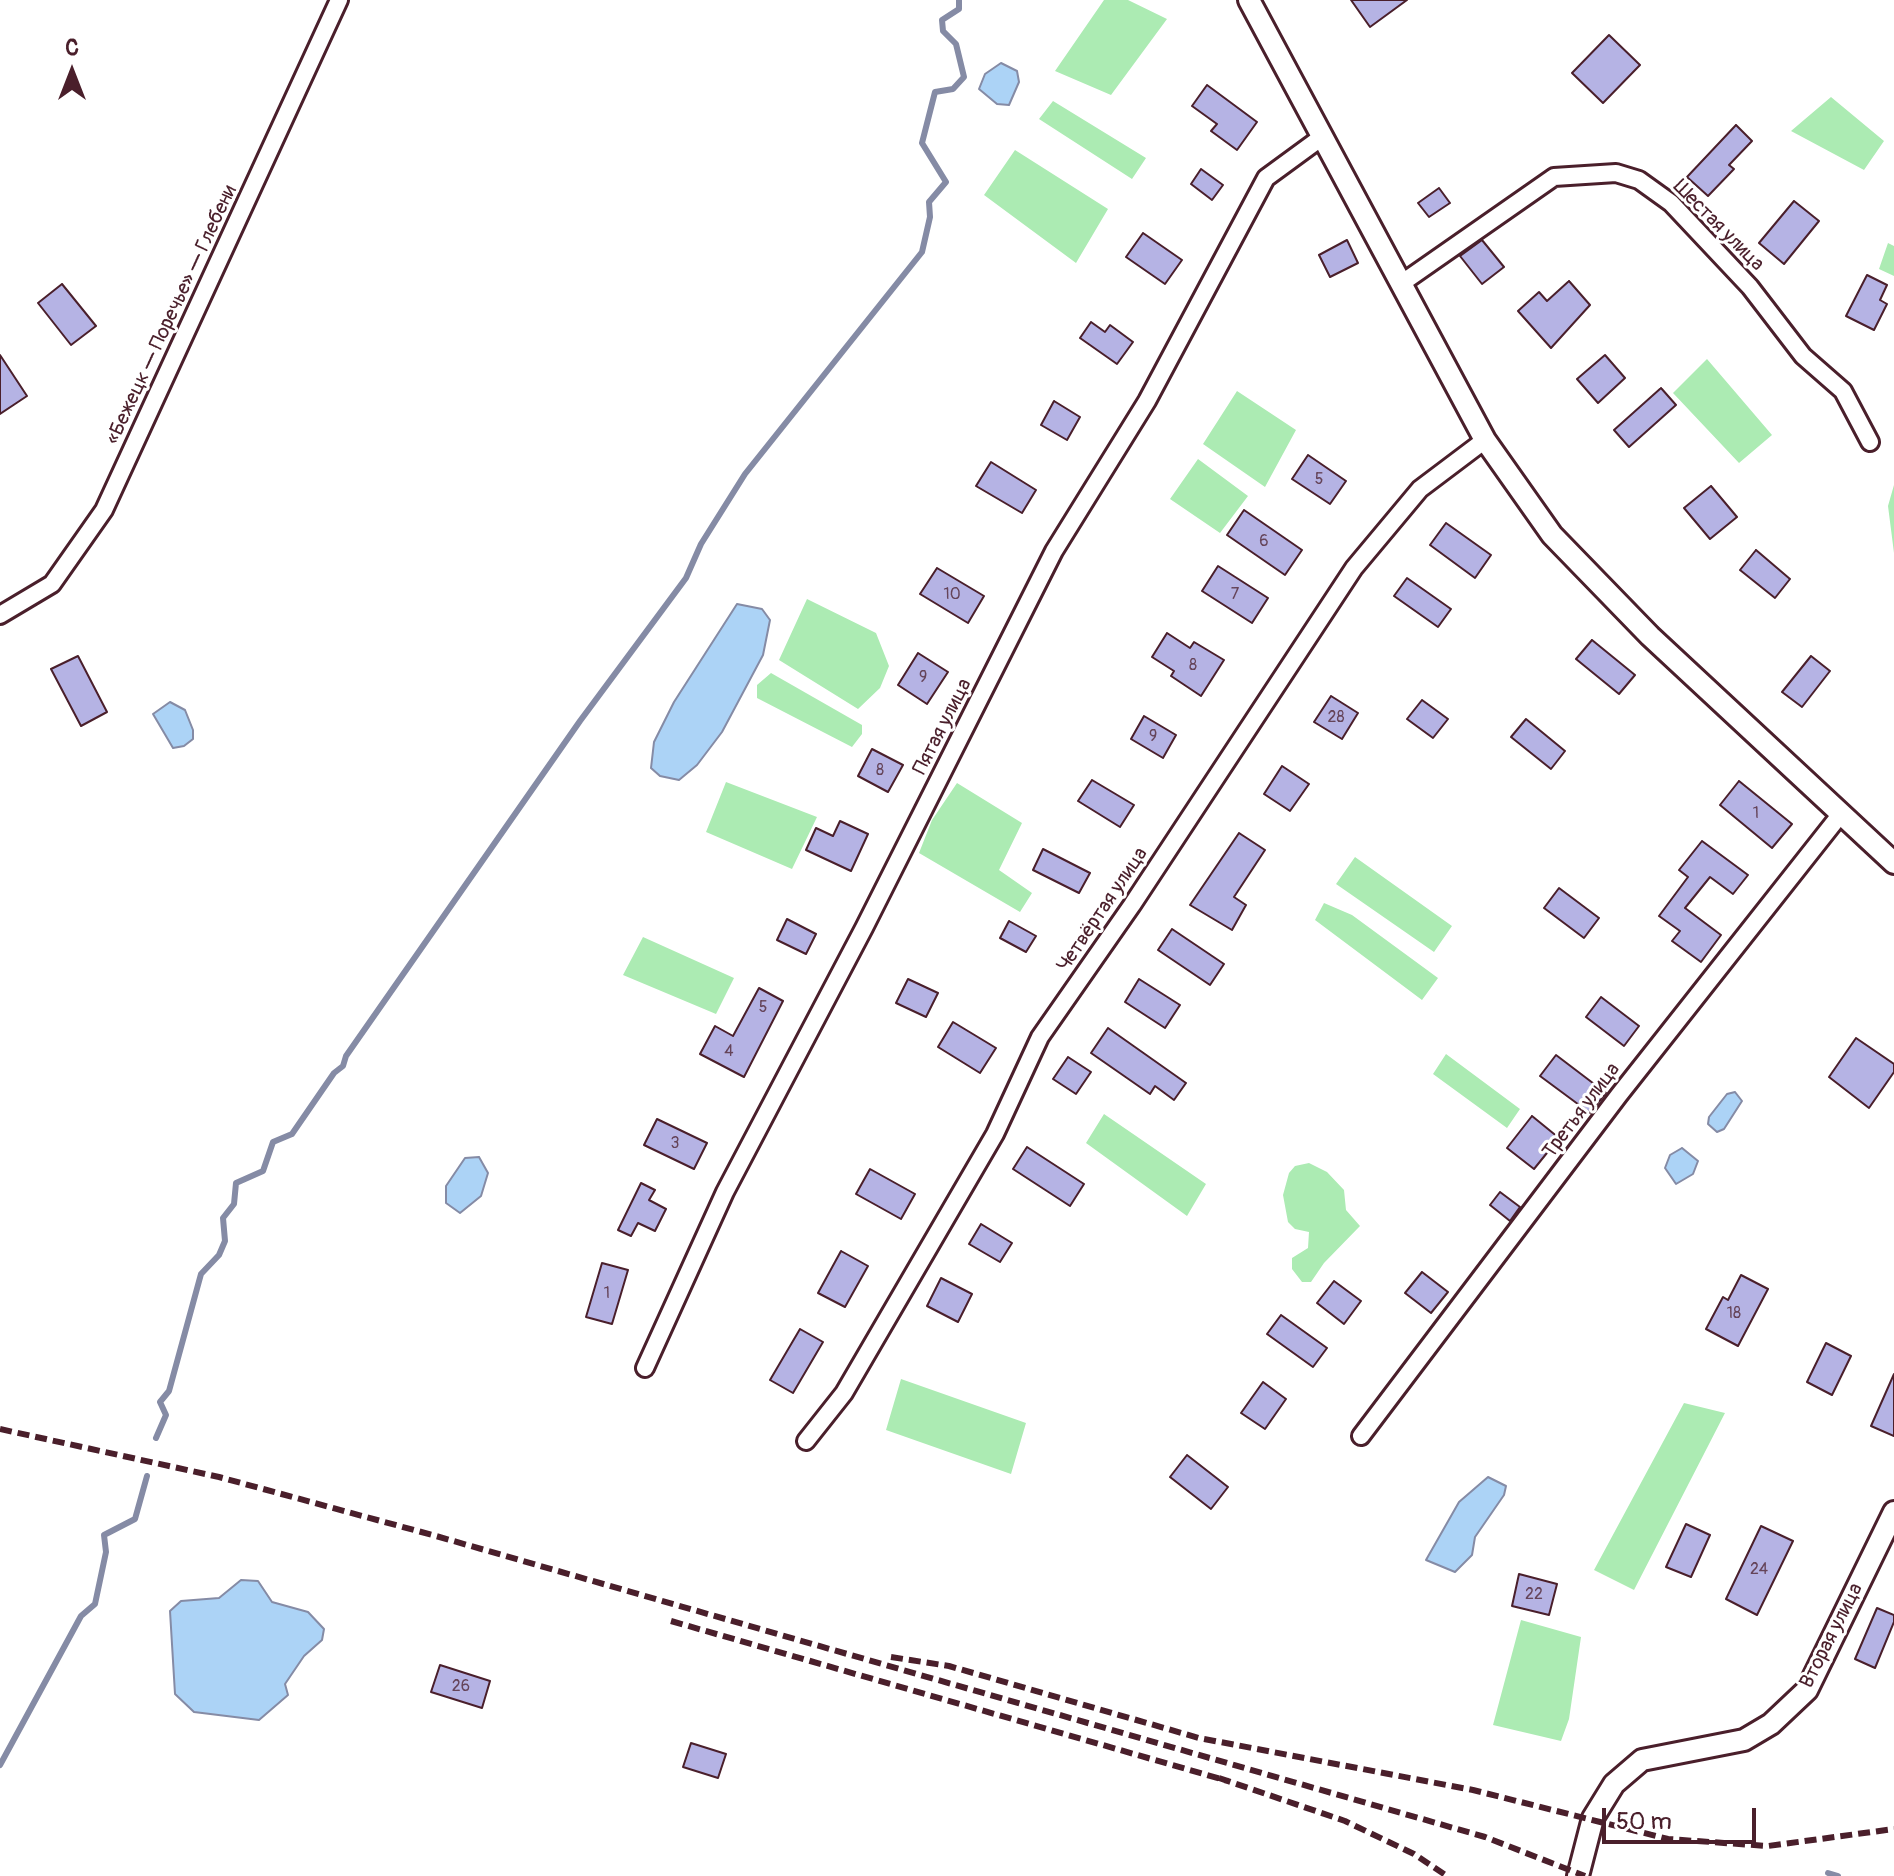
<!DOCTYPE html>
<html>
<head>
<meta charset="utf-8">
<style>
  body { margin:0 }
  #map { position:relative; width:1894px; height:1876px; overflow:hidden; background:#fff; font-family:Pangolin,sans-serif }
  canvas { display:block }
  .north { position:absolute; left:32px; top:32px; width:80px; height:80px; -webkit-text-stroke:6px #fff; paint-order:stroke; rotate:0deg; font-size:22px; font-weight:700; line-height:32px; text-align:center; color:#4a1f2b }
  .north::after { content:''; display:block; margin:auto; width:28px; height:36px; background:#4a1f2b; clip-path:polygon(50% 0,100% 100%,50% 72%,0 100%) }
  .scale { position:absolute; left:1602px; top:1808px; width:154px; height:36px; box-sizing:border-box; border:4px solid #4a1f2b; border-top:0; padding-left:10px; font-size:24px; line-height:28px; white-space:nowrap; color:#4a1f2b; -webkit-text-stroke:6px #fff; paint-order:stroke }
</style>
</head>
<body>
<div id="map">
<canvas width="1894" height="1876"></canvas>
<div class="north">С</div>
<div class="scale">50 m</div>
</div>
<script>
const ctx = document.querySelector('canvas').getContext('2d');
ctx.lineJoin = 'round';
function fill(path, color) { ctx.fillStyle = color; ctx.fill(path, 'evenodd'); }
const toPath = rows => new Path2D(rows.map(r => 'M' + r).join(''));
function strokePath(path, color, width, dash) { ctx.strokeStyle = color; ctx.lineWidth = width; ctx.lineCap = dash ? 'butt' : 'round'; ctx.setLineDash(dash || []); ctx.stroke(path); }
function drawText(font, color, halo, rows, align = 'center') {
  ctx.font = font + ' Pangolin,sans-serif'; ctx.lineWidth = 6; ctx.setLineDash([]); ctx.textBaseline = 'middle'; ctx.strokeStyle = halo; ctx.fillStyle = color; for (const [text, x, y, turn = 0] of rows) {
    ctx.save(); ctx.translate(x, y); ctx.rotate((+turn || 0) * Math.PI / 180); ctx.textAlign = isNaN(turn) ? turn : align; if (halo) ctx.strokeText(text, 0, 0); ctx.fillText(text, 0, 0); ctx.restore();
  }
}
fill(toPath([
  [1104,0,1128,0,1167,19,1111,95,1055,71],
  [1831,97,1884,141,1864,170,1791,131],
  [1053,101,1146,158,1132,179,1039,119],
  [1015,150,1108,209,1076,263,984,195],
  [1888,243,1894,246,1894,276,1879,269],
  [1707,359,1772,435,1739,463,1673,393],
  [1237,391,1296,430,1265,487,1203,444],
  [1198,459,1248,496,1220,533,1170,499],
  [1894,485,1894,553,1888,506],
  [807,599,876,633,889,666,880,688,858,709,779,660],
  [771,673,862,725,862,734,852,747,757,698,757,685],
  [726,782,817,817,792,869,706,832],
  [957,783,1022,823,999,870,1032,893,1020,912,919,853,932,820],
  [1355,857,1452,926,1434,952,1336,884],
  [1324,903,1352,915,1438,978,1422,1000,1315,920],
  [643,937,734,978,716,1014,623,975],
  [1446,1054,1520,1109,1507,1128,1433,1074],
  [1104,1114,1206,1184,1187,1216,1086,1143],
  [1309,1163,1327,1172,1344,1190,1346,1210,1360,1226,1324,1263,1311,1282,1302,1282,1292,1269,1292,1258,1308,1248,1309,1232,1295,1229,1288,1222,1283,1195,1289,1173,1295,1166],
  [901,1379,1026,1423,1011,1474,886,1430],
  [1684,1403,1725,1413,1634,1590,1594,1570],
  [1521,1620,1581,1637,1569,1719,1561,1741,1493,1725]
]), '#acebb3');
const water = toPath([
  [1001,63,1017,71,1019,82,1009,105,997,104,979,89,985,74,1001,63],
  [737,604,762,609,770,620,763,655,722,732,697,765,679,780,660,776,651,768,654,742,674,702,737,604],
  [170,702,185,710,193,730,193,739,184,746,173,748,153,714,170,702],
  [1735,1092,1742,1101,1724,1129,1717,1132,1708,1124,1709,1117,1727,1094,1735,1092],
  [1682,1148,1698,1161,1693,1174,1676,1184,1665,1168,1670,1155,1682,1148],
  [479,1157,488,1173,481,1196,460,1213,446,1203,446,1186,465,1158,479,1157],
  [1488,1477,1506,1486,1504,1495,1475,1537,1472,1555,1455,1572,1426,1560,1459,1502,1488,1477],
  [241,1580,258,1581,272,1602,308,1612,324,1629,322,1640,304,1656,285,1684,288,1695,259,1720,194,1712,175,1694,170,1611,181,1601,219,1598,241,1580]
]);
fill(water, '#acd3f6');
strokePath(water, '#858ba5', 2);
strokePath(toPath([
  [156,1438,166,1415,160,1402,169,1391,201,1274,219,1255,225,1241,223,1218,234,1204,236,1183,263,1171,273,1142,292,1134,334,1073,343,1066,346,1056,580,721,686,578,701,544,745,474,922,252,930,217,929,202,946,182,922,143,935,92,953,89,964,77,956,44,943,31,942,20,959,9,959,0],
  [0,1765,81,1616,95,1604,106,1552,104,1535,135,1519,147,1476],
  [1828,1873,1838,1876]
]), '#858ba5', 6);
const building = toPath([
  [1351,0,1407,0,1370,27,1351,0],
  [1609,35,1640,65,1603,103,1572,73,1609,35],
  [1207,85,1257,122,1237,150,1211,131,1217,124,1192,106,1207,85],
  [1736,125,1752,141,1729,165,1734,169,1708,196,1687,177,1736,125],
  [1201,169,1223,185,1212,200,1191,184,1201,169],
  [1439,188,1450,203,1429,217,1418,203,1439,188],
  [1794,201,1819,221,1784,264,1759,243,1794,201],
  [1143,233,1182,260,1165,284,1126,257,1143,233],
  [1347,240,1358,263,1330,277,1319,255,1347,240],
  [1482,240,1504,267,1482,284,1460,256,1482,240],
  [1867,275,1887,285,1880,300,1887,304,1874,330,1846,316,1867,275],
  [1569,281,1590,305,1551,348,1518,311,1539,292,1547,301,1569,281],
  [62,284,96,326,71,345,38,303,62,284],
  [1091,322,1105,332,1110,325,1133,342,1117,364,1080,338,1091,322],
  [0,355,27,396,0,414,0,355],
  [1605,355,1625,378,1598,403,1577,379,1605,355],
  [1661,388,1676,405,1629,447,1614,430,1661,388],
  [1054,401,1080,417,1067,440,1041,425,1054,401],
  [1308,455,1346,481,1330,504,1292,479,1308,455],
  [991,462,1036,490,1022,513,976,486,991,462],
  [1711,486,1737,517,1710,539,1684,508,1711,486],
  [1244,510,1302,550,1285,575,1227,535,1244,510],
  [1446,523,1491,555,1475,578,1430,545,1446,523],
  [1756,550,1790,579,1775,598,1740,570,1756,550],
  [1218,566,1268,598,1252,623,1202,591,1218,566],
  [937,568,984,596,968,623,920,594,937,568],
  [1407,578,1451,609,1438,627,1394,596,1407,578],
  [1167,633,1190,648,1194,642,1224,660,1201,696,1171,676,1174,671,1152,657,1167,633],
  [1592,640,1635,675,1619,694,1576,659,1592,640],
  [918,653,948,672,927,704,898,685,918,653],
  [78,656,107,712,81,726,51,669,78,656],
  [1811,656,1830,671,1802,707,1782,692,1811,656],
  [1331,696,1358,713,1342,739,1314,722,1331,696],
  [1422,700,1448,719,1433,738,1407,719,1422,700],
  [1144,716,1176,735,1163,758,1131,739,1144,716],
  [1526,719,1565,751,1551,769,1511,737,1526,719],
  [872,749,903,765,888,792,858,776,872,749],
  [1282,766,1309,784,1290,811,1264,794,1282,766],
  [1092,780,1134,805,1120,827,1078,801,1092,780],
  [1739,781,1792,824,1772,848,1720,805,1739,781],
  [840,821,868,834,851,871,806,850,816,828,833,836,840,821],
  [1239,833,1265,850,1234,897,1246,905,1232,930,1190,905,1239,833],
  [1702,841,1748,875,1733,894,1710,877,1685,908,1721,935,1701,962,1672,941,1680,931,1659,916,1688,877,1679,870,1702,841],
  [1043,849,1090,873,1079,893,1033,870,1043,849],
  [1559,888,1599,918,1584,938,1544,908,1559,888],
  [787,919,816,934,806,954,777,940,787,919],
  [1009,921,1036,936,1026,952,1000,938,1009,921],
  [1172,929,1224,964,1210,985,1158,950,1172,929],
  [908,979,938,993,926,1017,896,1003,908,979],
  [1139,979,1180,1005,1165,1028,1125,1002,1139,979],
  [759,988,783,1001,744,1077,700,1054,715,1026,733,1036,759,988],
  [1601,997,1639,1026,1624,1046,1586,1017,1601,997],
  [953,1022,996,1048,980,1073,938,1047,953,1022],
  [1108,1028,1186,1083,1174,1100,1155,1086,1150,1094,1091,1053,1108,1028],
  [1856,1038,1894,1064,1894,1072,1869,1108,1829,1077,1856,1038],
  [1556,1055,1606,1093,1590,1113,1540,1076,1556,1055],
  [1068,1057,1091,1072,1076,1094,1053,1079,1068,1057],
  [1532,1116,1559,1138,1534,1169,1507,1148,1532,1116],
  [657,1119,707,1143,694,1169,644,1145,657,1119],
  [1027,1147,1084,1184,1070,1206,1013,1169,1027,1147],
  [870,1169,915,1194,901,1219,856,1194,870,1169],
  [641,1183,655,1190,649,1200,666,1209,655,1231,638,1223,631,1236,618,1230,641,1183],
  [1500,1192,1520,1207,1510,1221,1490,1205,1500,1192],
  [981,1224,1012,1243,1000,1262,969,1244,981,1224],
  [841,1251,868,1266,845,1307,818,1293,841,1251],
  [602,1263,628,1270,612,1324,586,1317,602,1263],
  [1422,1272,1448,1292,1431,1313,1405,1293,1422,1272],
  [1741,1275,1768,1289,1738,1346,1706,1329,1723,1297,1728,1300,1741,1275],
  [941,1278,972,1294,958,1322,927,1306,941,1278],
  [1334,1281,1361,1301,1344,1324,1317,1303,1334,1281],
  [1281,1315,1327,1348,1313,1367,1267,1334,1281,1315],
  [800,1329,823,1342,793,1393,770,1380,800,1329],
  [1826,1343,1851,1356,1832,1395,1807,1382,1826,1343],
  [1894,1374,1894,1436,1871,1426,1894,1374],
  [1263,1382,1286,1399,1265,1429,1241,1413,1263,1382],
  [1187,1455,1228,1487,1211,1509,1170,1477,1187,1455],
  [1686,1524,1710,1535,1691,1577,1666,1567,1686,1524],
  [1761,1526,1793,1541,1757,1615,1726,1599,1761,1526],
  [1519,1574,1557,1584,1549,1615,1512,1606,1519,1574],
  [1877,1608,1894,1615,1894,1622,1875,1668,1855,1659,1877,1608],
  [440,1665,490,1681,482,1708,431,1692,440,1665],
  [691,1743,726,1754,718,1778,683,1767,691,1743]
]);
fill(building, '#b5b3e4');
strokePath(building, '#4a1f2b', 2);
const minor = toPath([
  [1402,283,1554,177,1616,173,1639,180,1671,203,1750,287,1803,356,1843,391,1870,442],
  [0,615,52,584,104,510,339,0],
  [645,1368,725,1192,864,928,1054,551,1147,401,1266,178,1322,137],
  [1361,1436,1619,1095,1840,815],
  [806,1441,844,1393,995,1134,1040,1037,1132,905,1354,568,1420,489,1485,440]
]);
const tertiary = toPath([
  [1249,0,1485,440,1552,535,1650,636,1894,863],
  [1578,1876,1593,1818,1614,1784,1642,1760,1744,1740,1771,1724,1807,1690,1894,1512]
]);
strokePath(minor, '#4a1f2b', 22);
strokePath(tertiary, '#4a1f2b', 26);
strokePath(minor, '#fff', 16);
strokePath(tertiary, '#fff', 20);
strokePath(toPath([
  [0,1429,219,1477,436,1536,1485,1837,1585,1876],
  [671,1621,1228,1781],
  [891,1657,949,1666,1199,1738,1473,1790,1668,1839,1768,1846,1894,1829],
  [1219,1778,1345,1821,1414,1854,1447,1876]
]), '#4a1f2b', 6, [12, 6]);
drawText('16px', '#654459', null, [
  ["5",1319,480],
  ["6",1264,542],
  ["10",952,595],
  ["7",1235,595],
  ["8",1193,666],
  ["9",923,678],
  ["28",1336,718],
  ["9",1153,737],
  ["8",880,771],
  ["1",1756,814],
  ["5",763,1008],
  ["4",729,1052],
  ["3",675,1144],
  ["1",607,1294],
  ["18",1734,1314],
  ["24",1759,1570],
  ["22",1534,1595],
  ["26",461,1687]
]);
drawText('20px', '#4a1f2b', '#fff', [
  ["Шестая улица",1718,226,45],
  ["«Бежецк — Поречье» — Глебени",172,315,-65],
  ["Пятая улица",943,727,-63],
  ["Четвёртая улица",1103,910,-56],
  ["Третья улица",1582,1111,-53],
  ["Вторая улица",1832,1636,-63]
]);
</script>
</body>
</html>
